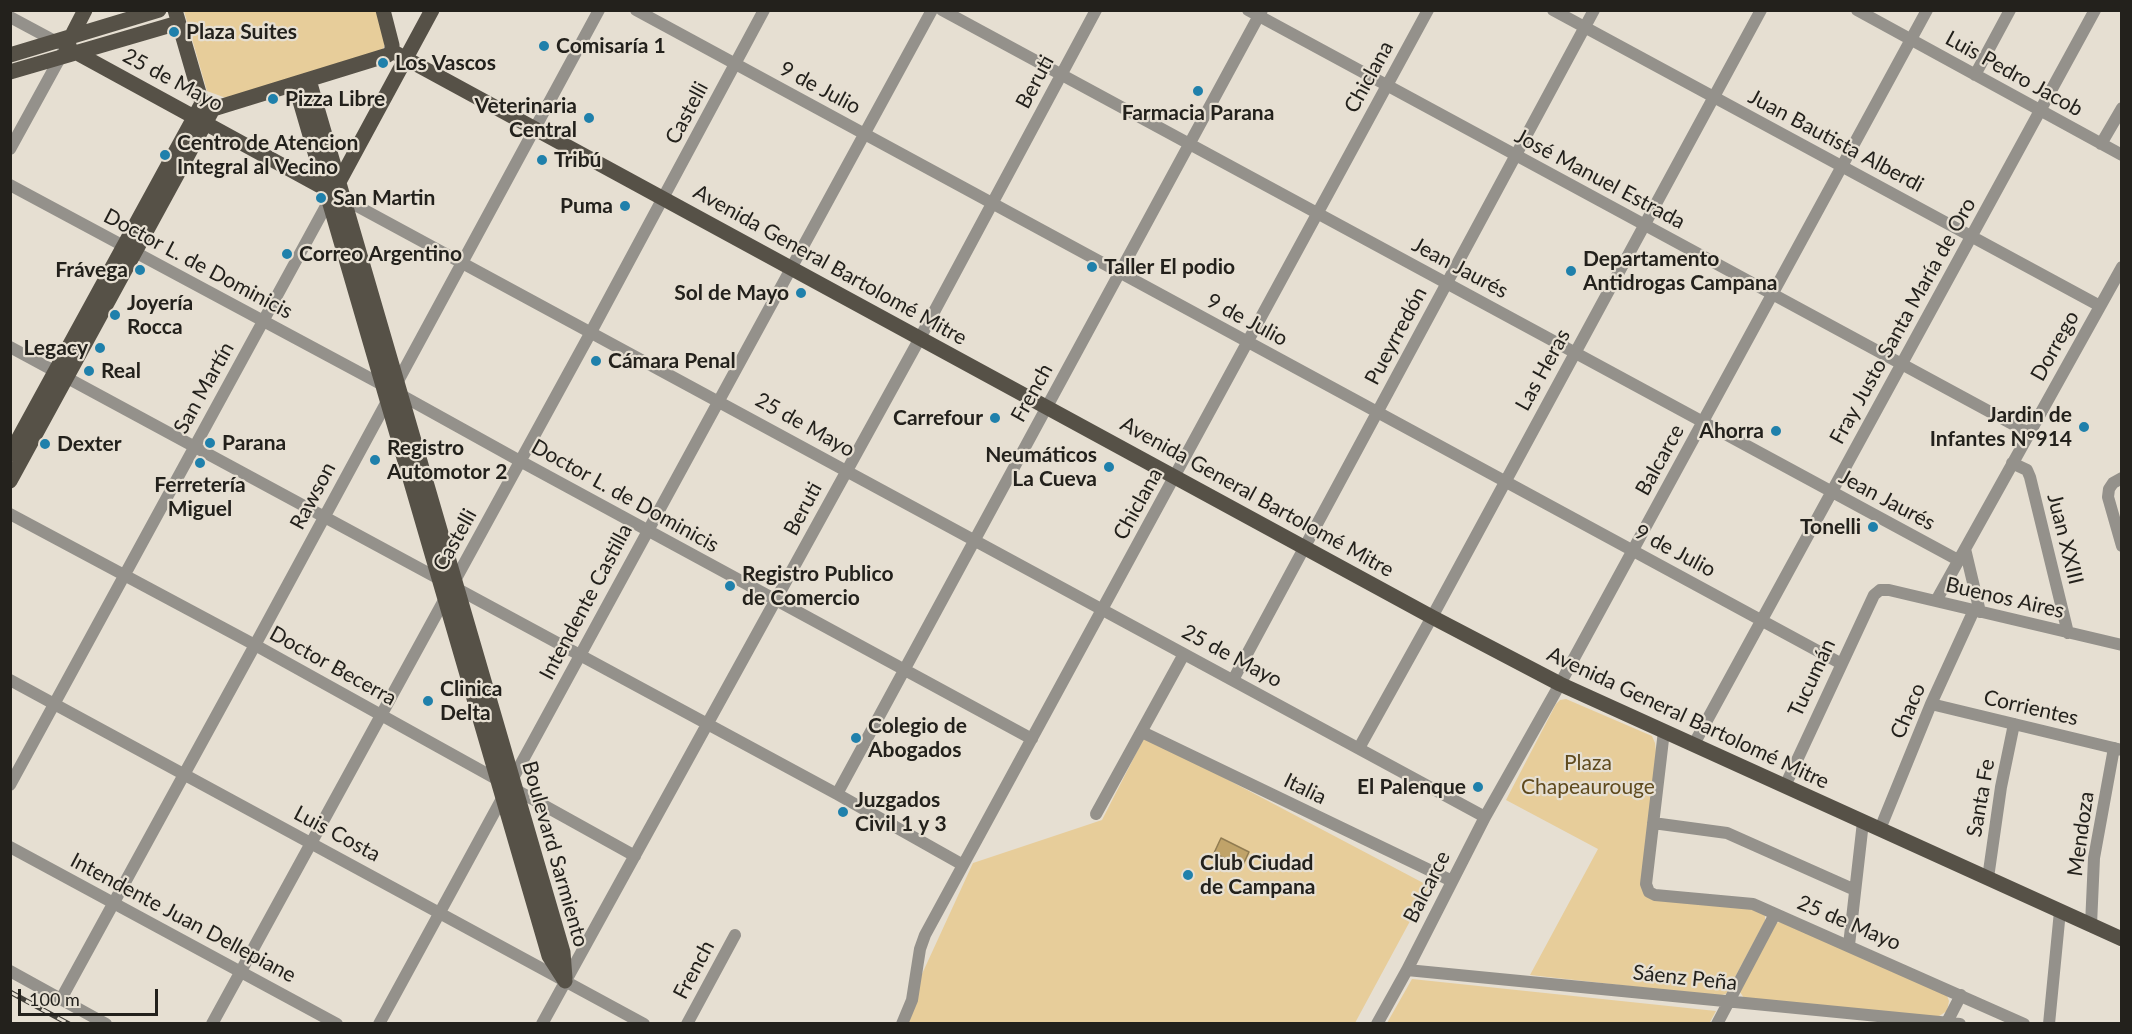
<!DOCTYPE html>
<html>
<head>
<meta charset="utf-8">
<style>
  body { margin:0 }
  #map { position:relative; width:2132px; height:1034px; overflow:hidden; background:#e6dfd2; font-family:Lato,sans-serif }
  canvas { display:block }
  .frame { position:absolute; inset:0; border:12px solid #23211c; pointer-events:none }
  .scale { position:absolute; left:18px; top:989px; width:140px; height:27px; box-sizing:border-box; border:3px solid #23211c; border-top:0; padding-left:8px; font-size:18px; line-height:21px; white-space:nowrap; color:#23211c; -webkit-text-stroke:4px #e6dfd2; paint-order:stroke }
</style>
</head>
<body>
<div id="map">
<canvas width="2132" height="1034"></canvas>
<div class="frame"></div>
<div class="scale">100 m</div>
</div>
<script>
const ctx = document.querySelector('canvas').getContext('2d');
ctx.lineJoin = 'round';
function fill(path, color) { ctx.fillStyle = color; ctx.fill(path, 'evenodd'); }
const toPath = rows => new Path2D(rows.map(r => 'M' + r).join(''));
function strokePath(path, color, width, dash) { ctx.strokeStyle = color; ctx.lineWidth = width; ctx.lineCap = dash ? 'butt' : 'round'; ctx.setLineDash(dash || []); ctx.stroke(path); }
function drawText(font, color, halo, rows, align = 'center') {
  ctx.font = font + ' Lato,sans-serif'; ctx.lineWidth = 4.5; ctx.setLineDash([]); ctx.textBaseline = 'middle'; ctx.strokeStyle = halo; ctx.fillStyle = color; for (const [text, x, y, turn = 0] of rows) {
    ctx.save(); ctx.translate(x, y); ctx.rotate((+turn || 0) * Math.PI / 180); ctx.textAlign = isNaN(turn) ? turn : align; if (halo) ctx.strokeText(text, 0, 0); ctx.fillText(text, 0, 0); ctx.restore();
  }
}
fill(toPath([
  [184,11,377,11,385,40,384,47,381,51,226,98,207,91],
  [1566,699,1652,736,1655,743,1656,752,1642,890,1751,908,1762,912,1765,916,1765,921,1726,994,1718,996,1530,975,1598,849,1506,800,1556,704,1560,700],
  [1145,736,1429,886,1355,1023,899,1024,973,863,1102,820],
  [1780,922,1946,993,1949,1001,1947,1011,1936,1018,1744,998,1740,992,1776,923],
  [1412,979,1716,1011,1709,1024,1387,1023]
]), '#e7cd9a');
const water = toPath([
  [1221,838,1249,852,1242,867,1214,853,1221,838]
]);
fill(water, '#c0a369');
strokePath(water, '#917c52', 1.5);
strokePath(toPath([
  [636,10,1840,663],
  [942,10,1958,560],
  [1248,10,2029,433],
  [1553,10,2100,306],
  [1857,10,2122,155],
  [10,17,66,47,10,149],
  [1975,75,2010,10],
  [2101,144,2122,108],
  [10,185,392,390,520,461,1032,739],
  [10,347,837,794,963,865],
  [2012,463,2027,470,2030,477,2068,633],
  [2122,478,2113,483,2109,489,2108,497,2122,546],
  [10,514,255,645,635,856],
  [1965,549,1980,612],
  [1936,601,2122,267],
  [10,680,644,1024],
  [1233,680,1594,10],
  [1931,704,2122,750],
  [1664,731,1646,884,1649,892,1655,895,1753,904,2024,1024],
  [1142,732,1452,881],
  [1694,744,2095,10],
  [1359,748,1432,617,1761,10],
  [10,785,333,193,1485,817],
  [1785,786,1874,595,1880,590,1889,590,2122,645],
  [837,794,1262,10],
  [1096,814,1184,654],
  [1653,823,1727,833,1855,890],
  [1880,829,1931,704,1974,610],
  [10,847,337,1024],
  [1988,878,2001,787,2014,724],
  [2091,925,2094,858,2114,748],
  [1849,945,1863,822],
  [1407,970,1960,1024],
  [10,971,106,1024],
  [61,999,255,645,599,10],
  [212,1024,591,332,764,10],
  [379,1024,932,10],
  [542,1024,920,338,1096,10],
  [687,1024,735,935],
  [902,1024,912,1000,920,949,925,935,1428,10],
  [1377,1024,1407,970,1485,817,1560,684,1927,10],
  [1717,1024,1775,914],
  [1946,1024,1961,995],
  [2049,1024,2060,911]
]), '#94918b', 12);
strokePath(toPath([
  [85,10,66,47,333,193,432,10],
  [175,10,202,103,210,108],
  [392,51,1432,617,1560,684,2122,939],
  [10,55,159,10],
  [10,72,178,23],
  [309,80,563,952,565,978],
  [295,84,549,956,565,981],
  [213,109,388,55,392,51,392,45,383,10],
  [10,454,202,103],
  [10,481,213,109]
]), '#565147', 15);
const rail = toPath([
  [10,992,69,1024]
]);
strokePath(rail, '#413e38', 5);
strokePath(rail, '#e6dfd2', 3, [9]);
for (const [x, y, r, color] of [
  [174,32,6,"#1f80ab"],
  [544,46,6,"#1f80ab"],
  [383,63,6,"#1f80ab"],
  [1198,91,6,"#1f80ab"],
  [273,99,6,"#1f80ab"],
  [589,118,6,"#1f80ab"],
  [165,155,6,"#1f80ab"],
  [542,160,6,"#1f80ab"],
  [321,198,6,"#1f80ab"],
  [625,206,6,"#1f80ab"],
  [287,254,6,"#1f80ab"],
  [1092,267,6,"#1f80ab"],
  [140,270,6,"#1f80ab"],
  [1571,271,6,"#1f80ab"],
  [801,293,6,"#1f80ab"],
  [115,315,6,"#1f80ab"],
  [100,348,6,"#1f80ab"],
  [596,361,6,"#1f80ab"],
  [89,371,6,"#1f80ab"],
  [995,418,6,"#1f80ab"],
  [2084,427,6,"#1f80ab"],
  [1776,431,6,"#1f80ab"],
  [210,443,6,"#1f80ab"],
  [45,444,6,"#1f80ab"],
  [375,460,6,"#1f80ab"],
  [200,463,6,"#1f80ab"],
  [1109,467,6,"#1f80ab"],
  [1873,527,6,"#1f80ab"],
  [730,586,6,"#1f80ab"],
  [428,701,6,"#1f80ab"],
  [856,738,6,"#1f80ab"],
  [1478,787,6,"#1f80ab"],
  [843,812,6,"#1f80ab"],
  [1188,875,6,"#1f80ab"]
]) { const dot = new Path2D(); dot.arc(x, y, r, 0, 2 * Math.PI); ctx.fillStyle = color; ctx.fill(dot); strokePath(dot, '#e6dfd2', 2); }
drawText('bold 21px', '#23211c', '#e6dfd2', [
  ["Plaza Suites",186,32],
  ["Comisaría 1",556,46],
  ["Los Vascos",395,63],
  ["Pizza Libre",285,99],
  ["Veterinaria",577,106,"right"],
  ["Central",577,130,"right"],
  ["Farmacia Parana",1198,113,"center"],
  ["Centro de Atencion",177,143],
  ["Integral al Vecino",177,167],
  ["Tribú",554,160],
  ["San Martin",333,198],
  ["Puma",613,206,"right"],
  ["Correo Argentino",299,254],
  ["Departamento",1583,259],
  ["Antidrogas Campana",1583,283],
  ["Taller El podio",1104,267],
  ["Frávega",128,270,"right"],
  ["Sol de Mayo",789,293,"right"],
  ["Joyería",127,303],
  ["Rocca",127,327],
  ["Legacy",88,348,"right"],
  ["Cámara Penal",608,361],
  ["Real",101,371],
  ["Jardin de",2072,415,"right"],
  ["Infantes N°914",2072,439,"right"],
  ["Carrefour",983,418,"right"],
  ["Ahorra",1764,431,"right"],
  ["Parana",222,443],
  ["Dexter",57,444],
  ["Registro",387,448],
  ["Automotor 2",387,472],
  ["Neumáticos",1097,455,"right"],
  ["La Cueva",1097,479,"right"],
  ["Ferretería",200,485,"center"],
  ["Miguel",200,509,"center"],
  ["Tonelli",1861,527,"right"],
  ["Registro Publico",742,574],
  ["de Comercio",742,598],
  ["Clinica",440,689],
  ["Delta",440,713],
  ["Colegio de",868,726],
  ["Abogados",868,750],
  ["El Palenque",1466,787,"right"],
  ["Juzgados",855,800],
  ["Civil 1 y 3",855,824],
  ["Club Ciudad",1200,863],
  ["de Campana",1200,887]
], 'left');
drawText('21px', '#23211c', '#e6dfd2', [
  ["Luis Pedro Jacob",2014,74,29],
  ["Chiclana",1369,77,-61],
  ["25 de Mayo",173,80,28],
  ["Beruti",1035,82,-62],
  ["9 de Julio",820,88,28],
  ["Castelli",687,113,-62],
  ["Juan Bautista Alberdi",1836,141,28],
  ["José Manuel Estrada",1600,179,28],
  ["Doctor L. de Dominicis",198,264,28],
  ["Avenida General Bartolomé Mitre",830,265,29],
  ["Jean Jaurés",1460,268,28],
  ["9 de Julio",1247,320,28],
  ["Fray Justo Santa María de Oro",1903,321,-61],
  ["Pueyrredón",1396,336,-62],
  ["Dorrego",2055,346,-61],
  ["Las Heras",1543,370,-61],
  ["San Martín",204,388,-61],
  ["French",1032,393,-61],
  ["25 de Mayo",805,425,29],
  ["Balcarce",1660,460,-61],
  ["Rawson",313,496,-62],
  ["Doctor L. de Dominicis",625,496,29],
  ["Avenida General Bartolomé Mitre",1257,497,29],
  ["Jean Jaurés",1887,500,28],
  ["Chiclana",1138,504,-61],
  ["Beruti",803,509,-62],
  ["Juan XXIII",2065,539,76],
  ["Castelli",455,540,-61],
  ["9 de Julio",1675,551,28],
  ["Buenos Aires",2005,598,13],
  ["Intendente Castilla",586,602,-62],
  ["25 de Mayo",1232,656,28],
  ["Doctor Becerra",333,666,29],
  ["Tucumán",1812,678,-65],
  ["Corrientes",2031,708,13],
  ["Chaco",1908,711,-67],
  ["Avenida General Bartolomé Mitre",1688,718,25],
  ["Italia",1305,789,26],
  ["Santa Fe",1981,798,-80],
  ["Luis Costa",337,834,28],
  ["Mendoza",2081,834,-82],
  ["Boulevard Sarmiento",555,854,74],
  ["Balcarce",1427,887,-63],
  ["Intendente Juan Dellepiane",183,918,28],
  ["25 de Mayo",1849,923,23],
  ["French",694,970,-62],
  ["Sáenz Peña",1685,978,6]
]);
drawText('21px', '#5f4a1d', '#e6dfd2', [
  ["Plaza",1588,763],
  ["Chapeaurouge",1588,787]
]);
</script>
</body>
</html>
